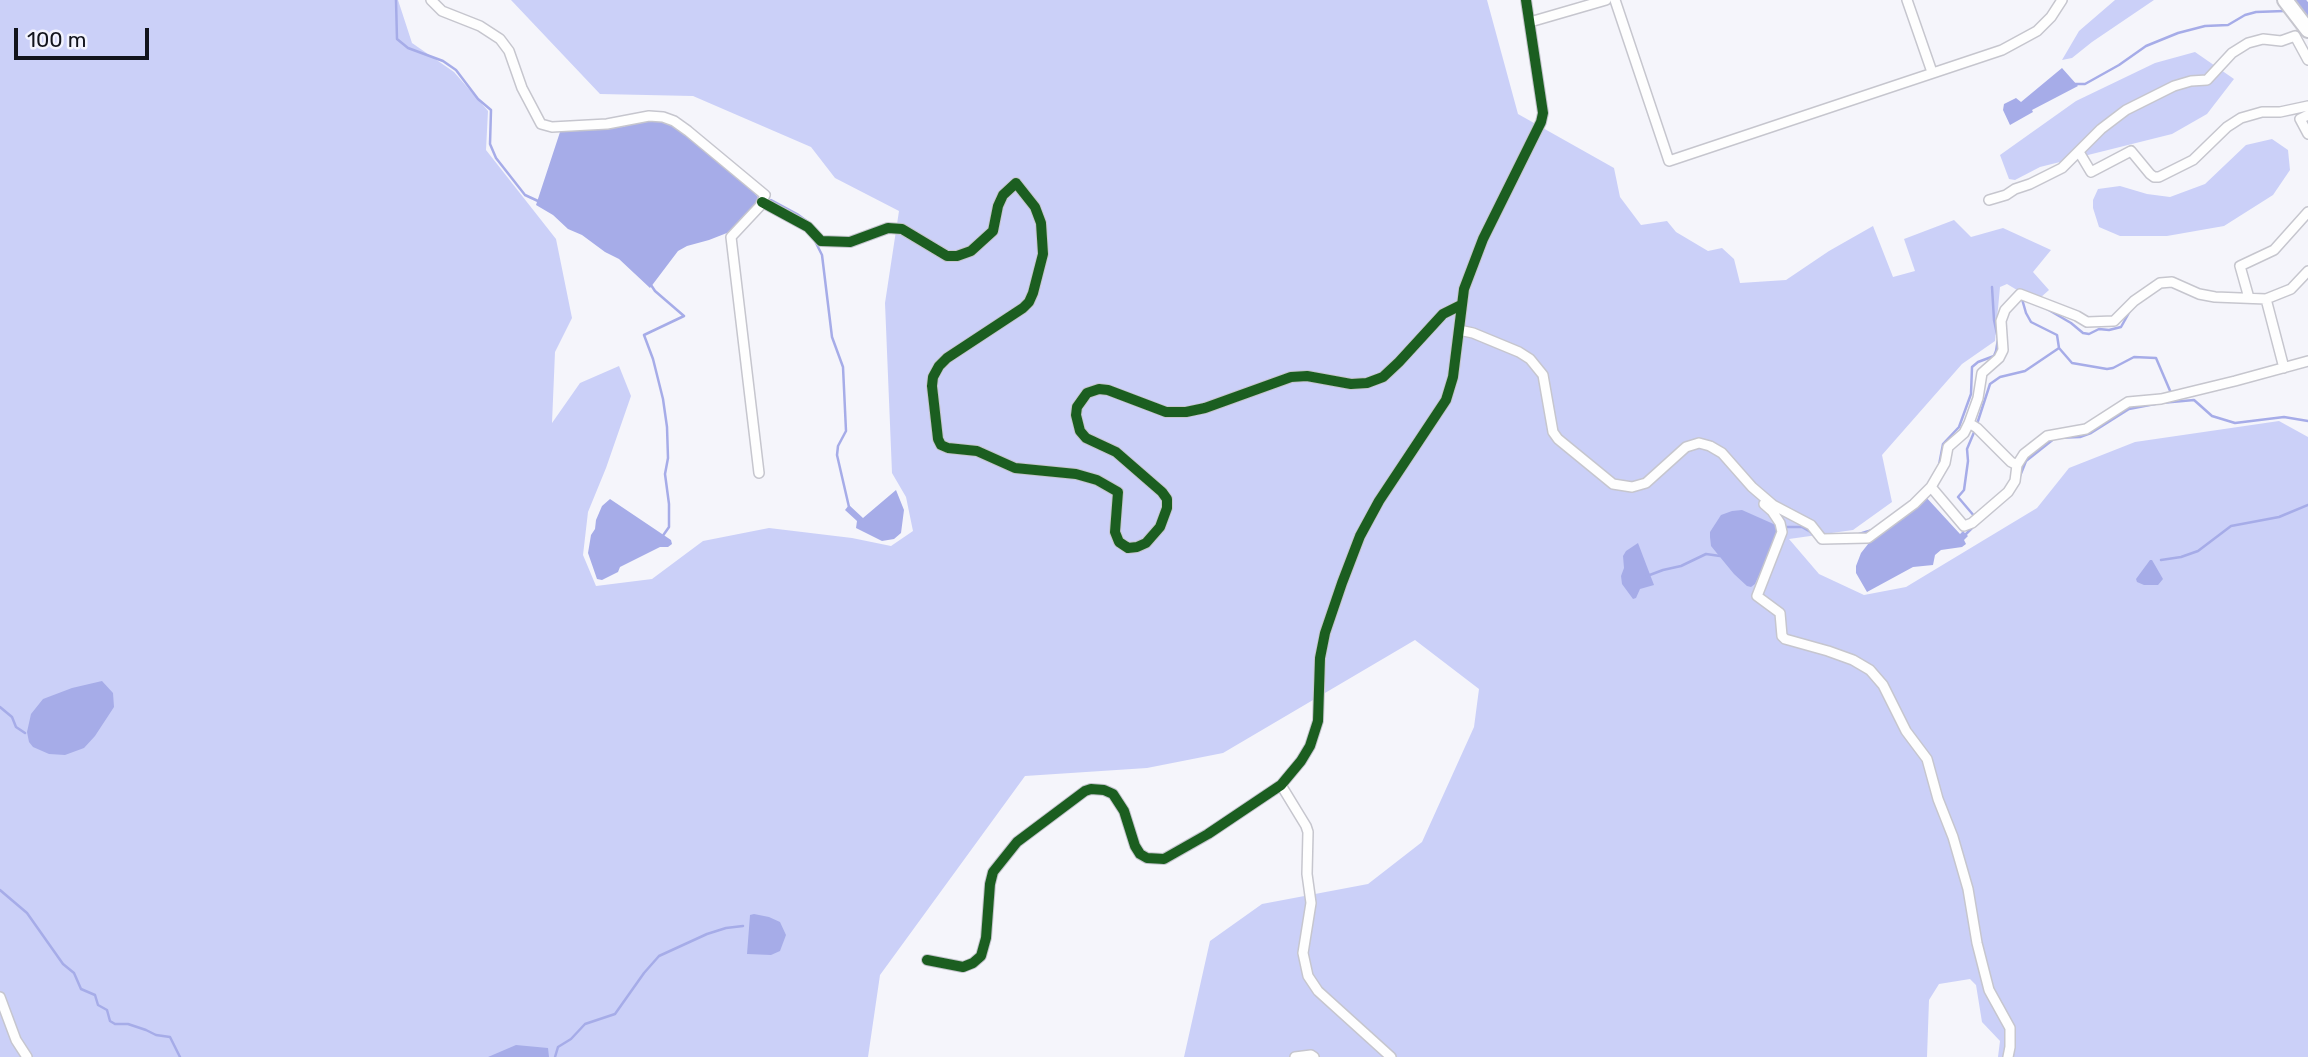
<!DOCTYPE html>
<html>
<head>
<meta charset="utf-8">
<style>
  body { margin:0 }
  #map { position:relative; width:2308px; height:1057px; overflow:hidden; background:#f5f5fb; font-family:Rubik,sans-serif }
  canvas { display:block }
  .scale { position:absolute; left:14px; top:28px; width:135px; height:32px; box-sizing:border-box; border:4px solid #12141c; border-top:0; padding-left:9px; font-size:21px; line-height:24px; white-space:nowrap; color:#12141c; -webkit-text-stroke:5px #f2f3fe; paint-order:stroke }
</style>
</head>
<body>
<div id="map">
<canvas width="2308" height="1057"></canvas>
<div class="scale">100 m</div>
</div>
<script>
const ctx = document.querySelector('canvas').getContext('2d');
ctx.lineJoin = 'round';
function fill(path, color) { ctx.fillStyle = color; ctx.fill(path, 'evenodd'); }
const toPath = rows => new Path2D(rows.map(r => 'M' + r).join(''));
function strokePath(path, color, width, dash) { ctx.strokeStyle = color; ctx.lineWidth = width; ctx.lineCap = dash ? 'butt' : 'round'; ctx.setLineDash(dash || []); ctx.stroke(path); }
fill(toPath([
  [0,0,398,0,412,43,454,72,488,111,486,150,556,239,572,318,555,352,552,423,580,383,619,366,631,396,606,468,588,512,583,555,596,586,652,579,703,541,769,528,852,538,891,546,913,531,906,497,892,473,885,303,899,211,835,178,811,147,693,96,600,94,511,0,1487,0,1518,114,1614,168,1620,197,1641,225,1667,221,1676,232,1708,251,1722,248,1734,259,1740,283,1786,280,1829,251,1873,226,1893,277,1915,271,1904,239,1954,220,1971,237,2003,228,2051,250,2033,272,2049,290,2040,298,2022,293,2007,284,2000,287,1995,341,1962,364,1882,455,1892,502,1853,530,1789,539,1819,574,1864,595,1906,587,2037,508,2069,468,2135,442,2279,421,2308,437,2308,1057,1998,1057,2000,1041,1982,1022,1976,985,1970,979,1939,984,1929,1000,1927,1057,1184,1057,1210,941,1262,904,1368,884,1422,842,1474,727,1479,689,1415,640,1223,753,1147,768,1025,776,880,975,868,1057,0,1057],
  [2115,0,2154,0,2092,42,2072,58,2062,60,2079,31],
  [2195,52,2234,79,2207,114,2172,134,2040,167,2015,180,2009,179,2000,155,2076,101,2155,63],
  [2272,139,2288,150,2290,170,2273,195,2224,226,2167,236,2120,236,2099,227,2093,208,2093,200,2098,189,2120,186,2147,194,2170,197,2205,184,2246,145]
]), '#cbd0f8');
fill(toPath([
  [2062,68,2078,86,2032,110,2033,112,2010,125,2003,110,2004,104,2016,98,2021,102],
  [660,119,674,125,743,181,759,198,757,205,732,231,709,240,687,246,678,251,650,288,619,259,605,252,582,235,568,229,553,215,536,205,561,129,623,127,639,121],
  [896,490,904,510,901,533,894,539,882,541,856,528,857,521,845,510,849,505,863,518],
  [1925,496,1960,534,1963,531,1968,536,1964,540,1966,544,1962,547,1941,550,1935,555,1933,565,1913,567,1867,592,1856,573,1856,566,1861,553,1872,539],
  [610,499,671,540,672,544,668,547,660,547,620,567,618,572,602,580,597,579,588,553,591,535,595,529,596,520,602,506],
  [1742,510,1778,526,1779,531,1755,584,1751,587,1747,586,1734,574,1711,546,1710,537,1710,532,1721,515,1732,511],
  [1638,543,1654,585,1640,589,1636,598,1633,599,1622,584,1621,576,1624,568,1623,556,1626,551],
  [2150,560,2152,560,2163,579,2158,585,2144,585,2137,582,2136,579],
  [102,681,113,693,114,707,95,736,84,748,65,755,49,754,33,747,29,742,27,732,31,714,43,699,72,688],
  [754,914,769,917,780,922,786,935,780,951,771,955,747,954,750,915],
  [516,1045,548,1048,549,1057,488,1057]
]), '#a6ace8');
strokePath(toPath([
  [396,0,397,39,408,48,443,61,456,70,478,99,491,110,490,144,496,158,525,195,538,201],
  [2073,84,2085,84,2119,65,2146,46,2178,33,2205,26,2228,25,2245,15,2256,12,2284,11],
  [771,200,797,214,808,222],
  [804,228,815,241,822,255,832,337,843,367,846,431,838,446,837,455,849,507],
  [651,285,655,291,684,316,644,335,653,359,663,399,667,427,668,458,665,474,669,504,669,527,662,537],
  [2022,299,2026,313,2031,322,2057,335,2059,348],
  [2047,309,2071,323,2083,333,2089,334,2099,329,2109,330,2121,327,2130,311],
  [2161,403,2194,400,2212,416,2235,423,2284,417,2308,421],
  [1977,424,1990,384,2000,377,2025,371,2059,348,2072,363,2107,369,2113,368,2134,357,2156,358,2171,393],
  [1939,465,1943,444,1959,427,1971,394,1972,367,1978,362,1994,356,1996,351,1998,339,1994,320,1992,287],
  [2020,476,2026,461,2055,438,2080,437,2091,433,2129,409,2155,404],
  [1975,517,1958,497,1964,490,1968,461,1967,449,1975,430],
  [1784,527,1802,527,1814,534],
  [1859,534,1872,530],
  [1964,536,1974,526],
  [2161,560,2181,557,2198,551,2231,526,2279,517,2308,505],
  [1647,576,1663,570,1681,566,1706,554,1720,556],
  [0,707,12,717,16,727,25,733],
  [0,890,27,913,63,964,74,973,81,989,95,995,98,1005,107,1010,110,1021,115,1024,128,1024,146,1030,156,1035,170,1037,180,1057],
  [555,1057,558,1047,571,1039,585,1024,615,1014,644,973,659,956,707,934,726,928,743,926]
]), '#a6ace8', 2.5);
strokePath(toPath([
  [2296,0,2308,15]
]), '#a6ace8', 16);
const minor = toPath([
  [431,0,442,11,480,26,500,39,509,51,522,88,541,124,552,127,607,124,649,116,663,117,674,121,688,131,765,195,760,206,731,237,759,473],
  [1615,0,1669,161,2002,50,2037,31,2051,17,2062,0],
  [1907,0,1932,72],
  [1530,22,1606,0],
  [2308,115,2300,119,2308,134],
  [2079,152,2091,172,2131,151,2150,174,2154,177,2159,177,2193,160,2227,127,2241,118,2262,112,2280,112,2308,106],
  [1989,200,2006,195,2015,189,2030,184,2062,168,2101,129,2126,110,2174,86,2191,81,2207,80,2232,53,2248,43,2263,39,2281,41,2295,36,2308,60],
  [762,202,808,227,821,241,850,242,888,228,902,229,947,256,957,256,971,251,993,231,998,206,1003,195,1016,183,1035,207,1041,223,1043,254,1033,293,1029,302,1023,308,947,358,939,366,933,377,932,386,938,439,941,445,948,448,977,451,1015,468,1076,474,1097,480,1118,492,1115,532,1119,542,1128,548,1137,547,1146,543,1160,527,1167,508,1167,499,1162,492,1116,452,1086,438,1080,431,1076,415,1077,407,1087,393,1099,389,1108,390,1166,412,1186,412,1205,408,1291,377,1307,376,1351,384,1367,383,1383,377,1399,362,1443,314,1461,305],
  [2249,298,2240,266,2274,250,2308,212],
  [2266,299,2284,368],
  [1459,330,1473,333,1519,352,1530,359,1543,375,1553,432,1558,439,1613,484,1632,487,1646,483,1686,447,1699,443,1710,446,1722,453,1752,487,1773,505,1811,525,1822,539,1868,538,1914,504,1931,487,1945,463,1948,447,1964,433,1969,423,1978,398,1982,373,1999,358,2003,350,2001,321,2005,310,2020,294,2077,316,2087,322,2114,321,2134,301,2160,283,2172,282,2199,294,2215,297,2266,299,2291,289,2308,271],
  [1969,423,1977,428,2011,462,2017,465],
  [1931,487,1964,526,1972,523,2008,492,2015,481,2017,465,2024,454,2047,436,2086,429,2128,402,2161,399,2235,381,2308,361],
  [1764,504,1772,511,1780,523,1782,532,1757,596,1780,613,1782,636,1785,639,1828,651,1853,660,1870,670,1883,685,1906,731,1927,759,1938,799,1953,837,1968,889,1977,943,1989,990,2010,1028,2010,1047,2008,1057],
  [1281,785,1306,826,1308,832,1307,874,1311,903,1303,953,1308,976,1318,991,1391,1057],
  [927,960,963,967,973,963,981,956,986,938,990,884,993,872,1017,842,1085,791,1091,789,1104,790,1113,794,1124,811,1135,846,1140,854,1147,858,1164,859,1208,834,1281,785,1301,761,1310,746,1318,721,1320,658,1325,633,1342,583,1360,536,1379,501,1446,400,1453,377,1464,289,1483,239,1541,122,1543,113,1526,0],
  [0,997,16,1040,27,1057],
  [1295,1057,1311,1055,1314,1057]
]);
const primary = toPath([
  [2285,0,2308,30]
]);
strokePath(minor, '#c6c6ce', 12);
strokePath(primary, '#c6c6ce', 18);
strokePath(minor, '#fefefe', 9);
strokePath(primary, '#fefefe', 14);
strokePath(toPath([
  [762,202,808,227,821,241,850,242,888,228,902,229,947,256,957,256,971,251,993,231,998,206,1003,195,1016,183,1035,207,1041,223,1043,254,1033,293,1029,302,1023,308,947,358,939,366,933,377,932,386,938,439,941,445,948,448,977,451,1015,468,1076,474,1097,480,1118,492,1115,532,1119,542,1128,548,1137,547,1146,543,1160,527,1167,508,1167,499,1162,492,1116,452,1086,438,1080,431,1076,415,1077,407,1087,393,1099,389,1108,390,1166,412,1186,412,1205,408,1291,377,1307,376,1351,384,1367,383,1383,377,1399,362,1443,314,1461,305],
  [927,960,963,967,973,963,981,956,986,938,990,884,993,872,1017,842,1085,791,1091,789,1104,790,1113,794,1124,811,1135,846,1140,854,1147,858,1164,859,1208,834,1281,785,1301,761,1310,746,1318,721,1320,658,1325,633,1342,583,1360,536,1379,501,1446,400,1453,377,1464,289,1483,239,1541,122,1543,113,1526,0]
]), '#1b5e20', 10);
</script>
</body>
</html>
